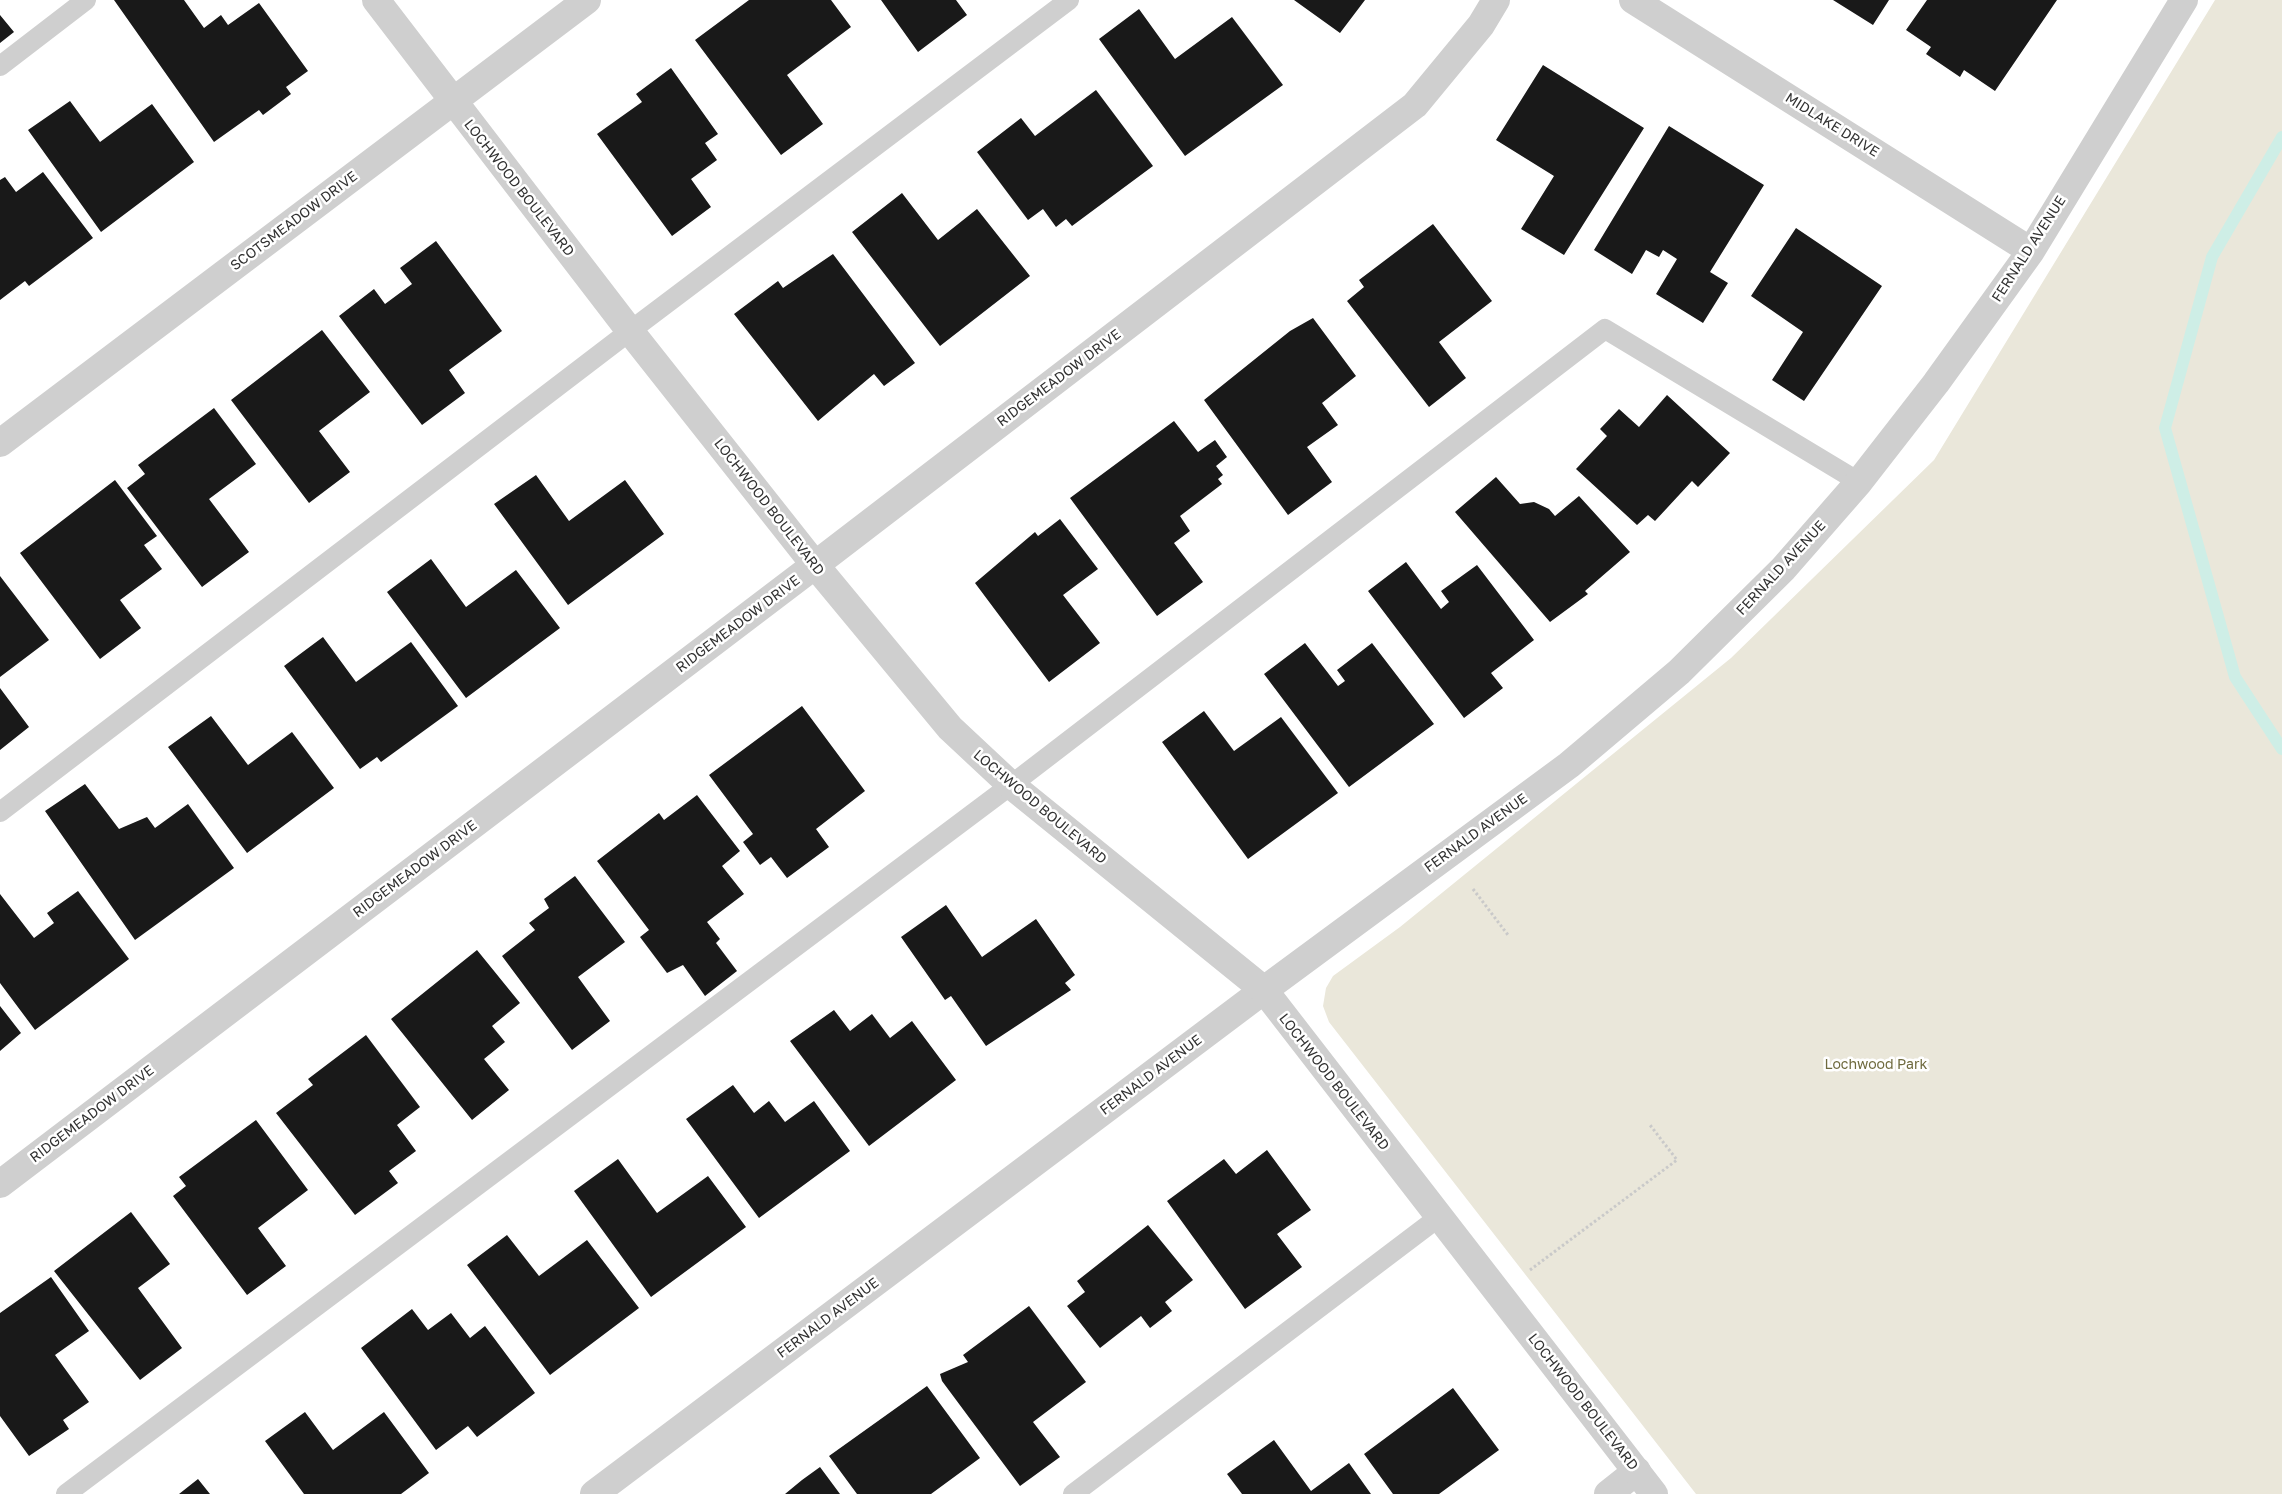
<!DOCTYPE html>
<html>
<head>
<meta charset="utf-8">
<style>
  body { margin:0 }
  canvas { display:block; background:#fff }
</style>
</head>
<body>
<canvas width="2282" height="1494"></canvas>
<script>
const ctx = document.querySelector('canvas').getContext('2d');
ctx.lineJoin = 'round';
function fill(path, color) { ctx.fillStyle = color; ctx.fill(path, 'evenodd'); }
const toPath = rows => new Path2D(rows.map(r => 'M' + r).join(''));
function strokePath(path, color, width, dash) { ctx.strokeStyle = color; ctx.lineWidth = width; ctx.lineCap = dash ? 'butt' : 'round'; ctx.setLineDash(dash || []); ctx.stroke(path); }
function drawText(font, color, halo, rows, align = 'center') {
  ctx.font = font + ' "Golos Text",sans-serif'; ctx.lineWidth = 5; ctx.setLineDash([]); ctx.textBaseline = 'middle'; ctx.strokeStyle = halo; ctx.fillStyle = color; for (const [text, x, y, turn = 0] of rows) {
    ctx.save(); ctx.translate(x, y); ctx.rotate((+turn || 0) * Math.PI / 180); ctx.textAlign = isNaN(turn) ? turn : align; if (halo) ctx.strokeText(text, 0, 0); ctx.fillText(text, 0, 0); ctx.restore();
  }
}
fill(toPath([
  [2215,0,2282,0,2282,1494,1696,1494,1329,1022,1323,1006,1326,988,1333,976,1400,927,1731,658,1934,460]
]), '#eae7da');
strokePath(toPath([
  [2282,137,2212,257,2165,428,2235,677,2282,749]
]), '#ceeee6', 12);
fill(toPath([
  [114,0,184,0,204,28,221,15,228,25,259,3,308,71,286,87,291,94,263,115,259,110,214,142],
  [749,0,831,0,851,27,787,75,823,124,781,155,695,40],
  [881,0,956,0,967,15,918,52],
  [1294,0,1365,0,1340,33],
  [1833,0,1889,0,1873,25],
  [1927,0,2057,0,1995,91,1964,70,1960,77,1926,54,1931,47,1906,30],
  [1139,9,1175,59,1232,17,1283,85,1185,156,1099,39],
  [0,15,14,32,0,43],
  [1543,65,1644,128,1564,255,1521,229,1554,176,1496,140],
  [671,68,718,134,705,143,717,160,691,179,711,207,672,236,597,134,642,102,636,94],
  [1096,90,1153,166,1072,226,1066,219,1056,227,1043,209,1028,220,977,152,1021,118,1035,136],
  [70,101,100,142,152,104,194,162,101,232,28,130],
  [1669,126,1764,185,1710,272,1728,283,1703,323,1656,294,1677,259,1663,250,1659,257,1646,250,1632,274,1594,250],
  [43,172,93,238,29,286,25,281,0,300,0,180,5,177,16,192],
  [902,193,938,240,977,209,1030,276,940,346,852,232],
  [1433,224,1492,301,1439,342,1466,378,1429,407,1347,301,1364,287,1359,280],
  [1796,228,1882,286,1804,401,1772,380,1803,332,1751,296],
  [436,241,502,331,449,370,465,393,422,425,339,316,374,289,385,304,412,284,400,268],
  [833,254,915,363,884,386,874,374,818,421,734,314,778,281,783,288],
  [1313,318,1356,376,1322,403,1338,425,1307,447,1332,482,1288,515,1204,400,1290,331],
  [322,330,370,392,319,431,350,472,309,503,231,400],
  [1667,395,1730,453,1698,487,1692,481,1655,521,1648,515,1637,525,1576,469,1607,436,1600,429,1619,409,1639,427],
  [214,408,256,464,209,499,249,552,202,587,127,488,145,474,138,465],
  [1174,421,1198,452,1215,440,1227,457,1216,466,1223,475,1218,479,1222,484,1180,516,1190,531,1174,543,1203,582,1157,616,1070,498],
  [536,475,569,521,625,480,664,534,568,605,494,504],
  [1496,477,1520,504,1534,502,1549,509,1555,516,1579,496,1630,552,1585,591,1588,594,1550,622,1455,512],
  [115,480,157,536,144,545,162,569,120,600,141,628,100,659,20,553],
  [1060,519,1098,569,1063,595,1100,643,1049,682,975,583,1035,532,1038,536],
  [431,559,466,607,516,570,560,628,466,698,387,592],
  [1406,562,1441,609,1449,602,1441,591,1477,565,1534,640,1491,673,1503,688,1464,718,1368,591],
  [0,576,49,640,0,677],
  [323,637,356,682,411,642,458,706,381,762,377,757,360,769,284,666],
  [1305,643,1338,686,1345,681,1337,670,1372,643,1434,724,1349,787,1264,674],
  [0,688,29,727,0,750],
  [802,706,865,791,816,829,829,847,787,878,771,857,760,865,743,842,753,834,709,775],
  [1204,711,1234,751,1281,717,1338,793,1248,859,1162,742],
  [211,716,248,765,292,732,334,788,247,853,168,747],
  [85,784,119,829,147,817,155,828,188,804,234,868,135,940,45,811],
  [697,795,740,851,722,866,744,894,707,922,720,939,716,943,737,971,705,996,683,965,667,973,640,937,649,930,597,861,659,813,664,820],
  [575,876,625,942,578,977,610,1021,572,1050,502,956,535,930,529,923,549,908,544,899],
  [78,891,129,959,35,1030,0,983,0,894,34,938,54,923,47,913],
  [946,905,982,957,1036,919,1075,975,1065,983,1071,990,986,1046,951,996,945,1000,901,937],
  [477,950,520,1003,492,1026,505,1042,484,1059,509,1090,472,1120,391,1019],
  [0,1006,21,1033,0,1051],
  [834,1010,850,1031,872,1014,890,1038,912,1021,956,1080,869,1146,790,1041],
  [366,1035,420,1107,397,1125,416,1151,389,1171,398,1183,355,1215,276,1113,313,1085,308,1079],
  [733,1085,754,1113,769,1101,785,1122,814,1101,850,1151,759,1218,686,1119],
  [256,1120,308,1190,258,1228,286,1266,247,1295,173,1196,186,1186,179,1177],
  [1267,1150,1311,1210,1277,1234,1302,1267,1245,1309,1167,1201,1224,1159,1236,1174],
  [618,1159,657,1213,708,1176,746,1227,651,1297,574,1191],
  [131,1212,170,1264,138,1288,182,1348,140,1380,54,1271],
  [1148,1225,1193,1280,1165,1302,1172,1311,1150,1328,1141,1316,1100,1348,1067,1306,1085,1292,1077,1281],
  [507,1235,539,1276,587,1240,639,1308,550,1375,467,1265],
  [51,1277,89,1331,55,1355,89,1402,63,1420,69,1429,29,1456,0,1416,0,1313],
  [1029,1306,1086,1382,1033,1422,1060,1457,1020,1486,942,1381,940,1374,968,1362,963,1355],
  [412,1309,428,1330,451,1313,470,1338,485,1326,535,1393,477,1437,468,1426,436,1450,361,1348],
  [927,1386,980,1458,931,1494,857,1494,829,1456],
  [1453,1388,1499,1450,1439,1494,1393,1494,1364,1454],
  [305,1412,333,1450,384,1412,429,1473,401,1494,304,1494,265,1441],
  [1274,1440,1311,1491,1349,1463,1371,1494,1242,1494,1227,1474],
  [820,1467,840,1494,785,1494,802,1480],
  [198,1479,210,1494,179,1494]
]), '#191919');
strokePath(toPath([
  [1473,889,1508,935],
  [1530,1270,1677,1160,1650,1125]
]), '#c9c9c9', 3, [2.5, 2.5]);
strokePath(toPath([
  [0,66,86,0],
  [0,812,630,331,1069,0],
  [66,1494,1011,785,1605,329,1859,482],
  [1073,1494,1439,1217]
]), '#cfcfcf', 20);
strokePath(toPath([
  [1633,0,2031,251],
  [0,443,587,0],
  [0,1184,815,565,1415,105,1481,25,1496,0],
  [594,1494,1264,990,1569,765,1679,672,1783,569,1859,482,1936,383,2031,251,2184,0],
  [1608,1494,1637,1471]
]), '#cfcfcf', 28);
strokePath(toPath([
  [376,0,630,331,815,565,950,728,1011,785,1264,990,1654,1494]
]), '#cfcfcf', 28);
drawText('14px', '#323232', '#fff', [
  ["MIDLAKE DRIVE",1832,125,32],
  ["LOCHWOOD BOULEVARD",519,188,52],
  ["SCOTSMEADOW DRIVE",294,221,-37],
  ["FERNALD AVENUE",2029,249,-57],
  ["RIDGEMEADOW DRIVE",1059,378,-37],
  ["LOCHWOOD BOULEVARD",769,507,52],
  ["FERNALD AVENUE",1781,568,-47],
  ["RIDGEMEADOW DRIVE",738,624,-37],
  ["LOCHWOOD BOULEVARD",1040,807,40],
  ["FERNALD AVENUE",1476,833,-36],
  ["RIDGEMEADOW DRIVE",415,869,-37],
  ["FERNALD AVENUE",1151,1075,-37],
  ["LOCHWOOD BOULEVARD",1334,1082,52],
  ["RIDGEMEADOW DRIVE",92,1114,-37],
  ["FERNALD AVENUE",828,1318,-37],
  ["LOCHWOOD BOULEVARD",1583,1402,52]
]);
drawText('14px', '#6f6a3e', '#fff', [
  ["Lochwood Park",1876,1065]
]);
</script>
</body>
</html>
